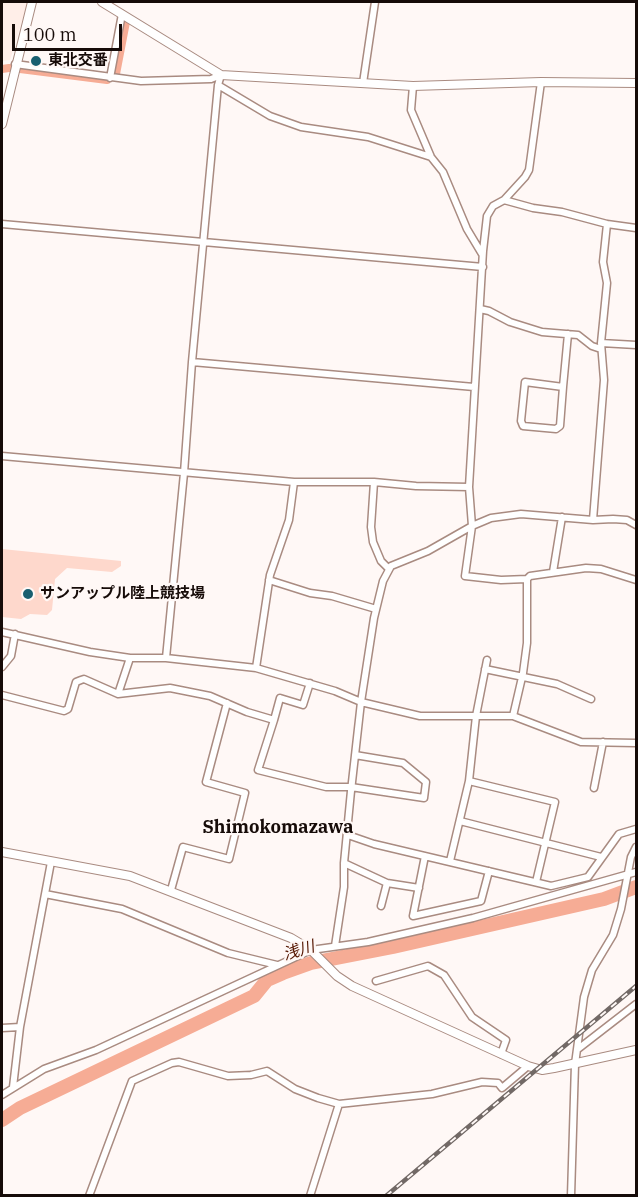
<!DOCTYPE html>
<html>
<head>
<meta charset="utf-8">
<style>
  body { margin:0 }
  #map { position:relative; width:638px; height:1197px; overflow:hidden; background:#fff8f6; font-family:"IBM Plex Serif",serif }
  canvas { display:block }
  .frame { position:absolute; inset:0; border:3px solid #160b08; pointer-events:none }
  .scale { position:absolute; left:12px; top:24px; width:110px; height:27px; box-sizing:border-box; border:3px solid #160b08; border-top:0; padding-left:8px; font-size:18px; line-height:21px; white-space:nowrap; color:#160b08; -webkit-text-stroke:4px #fff8f6; paint-order:stroke }
</style>
</head>
<body>
<div id="map">
<canvas width="638" height="1197"></canvas>
<div class="frame"></div>
<div class="scale">100 m</div>
</div>
<script>
const ctx = document.querySelector('canvas').getContext('2d');
ctx.lineJoin = 'round';
function fill(path, color) { ctx.fillStyle = color; ctx.fill(path, 'evenodd'); }
const toPath = rows => new Path2D(rows.map(r => 'M' + r).join(''));
function strokePath(path, color, width, dash) { ctx.strokeStyle = color; ctx.lineWidth = width; ctx.lineCap = dash ? 'butt' : 'round'; ctx.setLineDash(dash || []); ctx.stroke(path); }
function drawText(font, color, halo, rows, align = 'center') {
  ctx.font = font + ' "IBM Plex Serif","Noto Sans JP",serif'; ctx.lineWidth = 4.5; ctx.setLineDash([]); ctx.textBaseline = 'middle'; ctx.strokeStyle = halo; ctx.fillStyle = color; for (const [text, x, y, turn = 0] of rows) {
    ctx.save(); ctx.translate(x, y); ctx.rotate((+turn || 0) * Math.PI / 180); ctx.textAlign = isNaN(turn) ? turn : align; if (halo) ctx.strokeText(text, 0, 0); ctx.fillText(text, 0, 0); ctx.restore();
  }
}
fill(toPath([
  [2,2,28,2,10,60,2,61]
]), '#ffeee8');
fill(toPath([
  [2,549,121,561,121,566,112,572,67,568,55,579,52,610,47,615,30,614,21,619,2,617]
]), '#fed8cc');
strokePath(toPath([
  [2,69,9,68],
  [20,69,107,80],
  [116,74,126,22]
]), '#f6ac95', 8);
strokePath(toPath([
  [2,1120,20,1108,254,996,267,980,283,973,311,963,393,947,604,899,636,887]
]), '#f6ac95', 14);
const minor = toPath([
  [15,64,141,81,211,79,221,75],
  [110,78,122,14],
  [363,83,375,2],
  [218,85,270,116,301,127,368,137,431,157],
  [413,86,411,110,431,157,443,172,467,229,482,254],
  [504,200,533,208,562,212,607,224,636,228],
  [2,224,483,267],
  [480,309,489,311,510,322,542,332,578,335,592,346,601,349],
  [601,343,607,283,603,262,607,224],
  [192,362,474,387],
  [563,387,525,382,521,421,523,426,556,429,560,426,563,387,568,334],
  [2,456,294,482,374,482,416,486,469,487],
  [374,482,371,527,373,542,381,561,389,569],
  [593,520,604,380,601,343,636,345],
  [553,572,562,517],
  [527,579,530,576,586,568,601,569,636,580],
  [269,580,310,593,332,596,376,609],
  [2,632,90,652,130,658,166,658,256,668,335,691,361,702,420,716,513,716,581,742,636,743],
  [130,658,118,694,170,688,210,696,247,712,274,720,258,770,326,787,351,787,424,798,426,782,403,763,355,755],
  [166,658,184,473,192,362,218,85,221,75],
  [2,667,11,656,15,634],
  [256,668,270,575,289,520,294,482],
  [485,669,557,684,591,699],
  [2,695,64,711,68,709,76,682,81,680,84,679,118,694],
  [513,716,523,673,527,643,527,579,501,580,465,576,472,526,469,487,483,251,487,216,493,206,504,200,525,177,529,170,541,82],
  [274,720,280,698,303,705,310,683],
  [469,781,555,802,536,882],
  [594,788,603,742],
  [460,821,601,857],
  [348,835,374,844,551,886,588,877,619,834,636,829],
  [425,856,413,916,481,901,489,871],
  [450,861,469,781,476,716,487,660],
  [344,863,387,883,419,888],
  [171,890,183,847,229,859,245,793,206,782,227,703],
  [45,894,122,909,228,953,277,965],
  [381,906,387,883],
  [335,946,344,887,344,863,351,791,361,702,374,618,383,581,391,566,428,551,472,526,491,518,521,514,593,520,613,519,627,520,636,525],
  [376,981,428,966,444,975,472,1017,506,1040,501,1054],
  [2,1028,20,1027],
  [578,1049,636,1004],
  [13,1087,20,1027,51,862],
  [2,1095,44,1069,96,1050,311,950,368,942,473,918,636,872],
  [89,1196,132,1081,172,1063,179,1062,228,1076,251,1075,267,1071,295,1089,318,1098,339,1104,432,1094,482,1082,498,1083,502,1088,528,1066],
  [310,1196,339,1104],
  [571,1196,575,1064,584,997,592,970,613,935,621,909,631,857,636,847]
]);
const tertiary = toPath([
  [102,2,221,75,413,86,541,82,636,83],
  [2,124,32,2],
  [2,852,130,876,291,938,311,950,337,976,352,986,528,1066,542,1070,554,1068,636,1050]
]);
strokePath(minor, '#a98b81', 9);
strokePath(tertiary, '#a98b81', 10);
strokePath(minor, '#fff', 6);
strokePath(tertiary, '#fff', 8);
const rail = toPath([
  [386,1196,636,986]
]);
strokePath(rail, '#726966', 4.5);
strokePath(rail, '#fff8f6', 2, [7]);
for (const [x, y, r, color] of [
  [36,61,6,"#195f70"],
  [28,594,6,"#195f70"]
]) { const dot = new Path2D(); dot.arc(x, y, r, 0, 2 * Math.PI); ctx.fillStyle = color; ctx.fill(dot); strokePath(dot, '#fff8f6', 2); }
drawText('bold 15px', '#160b08', '#fff8f6', [
  ["東北交番",48,61],
  ["サンアップル陸上競技場",40,594]
], 'left');
drawText('italic 16px', '#551600', '#fff8f6', [
  ["浅川",299,951,-17]
]);
drawText('bold 18px', '#160b08', '#fff8f6', [
  ["Shimokomazawa",278,828]
]);
</script>
</body>
</html>
